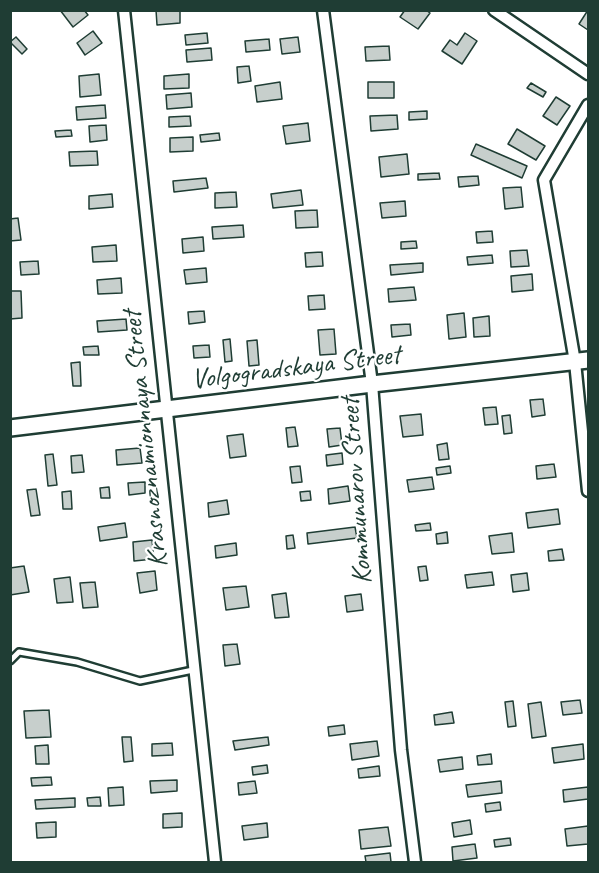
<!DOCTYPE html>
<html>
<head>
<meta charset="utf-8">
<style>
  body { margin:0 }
  #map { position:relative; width:599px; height:873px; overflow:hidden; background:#fff; font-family:Caveat,sans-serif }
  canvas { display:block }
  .frame { position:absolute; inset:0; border:12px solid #1f3d34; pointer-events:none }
</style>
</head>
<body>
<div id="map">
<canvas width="599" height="873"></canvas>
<div class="frame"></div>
</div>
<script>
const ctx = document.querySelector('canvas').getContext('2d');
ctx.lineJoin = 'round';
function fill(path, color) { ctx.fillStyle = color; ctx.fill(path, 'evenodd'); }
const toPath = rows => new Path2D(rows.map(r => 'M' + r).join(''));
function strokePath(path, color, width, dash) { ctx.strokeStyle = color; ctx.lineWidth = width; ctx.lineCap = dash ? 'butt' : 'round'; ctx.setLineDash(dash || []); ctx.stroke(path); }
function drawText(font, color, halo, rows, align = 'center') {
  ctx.font = font + ' Caveat,sans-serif'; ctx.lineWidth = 4.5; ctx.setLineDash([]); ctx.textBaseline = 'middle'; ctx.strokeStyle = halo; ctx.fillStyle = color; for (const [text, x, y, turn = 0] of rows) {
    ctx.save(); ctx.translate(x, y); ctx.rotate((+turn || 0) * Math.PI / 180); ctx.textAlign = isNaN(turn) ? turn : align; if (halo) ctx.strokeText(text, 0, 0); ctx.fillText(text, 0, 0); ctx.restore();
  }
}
const building = toPath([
  [60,10,84,10,88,15,73,27,60,10],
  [156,10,180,10,180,23,157,25,156,10],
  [405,10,426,10,430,13,418,29,400,17,405,10],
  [588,10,588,30,579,24,588,10],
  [93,31,102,43,85,55,77,43,93,31],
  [207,33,208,43,186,45,185,35,207,33],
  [465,33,477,41,462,64,442,51,450,40,457,45,465,33],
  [16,37,27,49,22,54,10,42,16,37],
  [298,37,300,52,282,54,280,39,298,37],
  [269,39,270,50,246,52,245,41,269,39],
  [389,46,390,60,366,61,365,47,389,46],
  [211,48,212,60,187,62,186,50,211,48],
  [249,66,251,81,238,83,237,67,249,66],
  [99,74,101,95,80,97,79,76,99,74],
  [189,74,189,88,164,89,164,76,189,74],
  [280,82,282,99,257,102,255,86,280,82],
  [368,82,394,82,394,98,368,98,368,82],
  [531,83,546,92,543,97,527,88,531,83],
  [191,93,192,107,167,109,166,95,191,93],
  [556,97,570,106,557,125,543,116,556,97],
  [105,105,106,118,77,120,76,107,105,105],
  [427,111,427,119,409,120,409,112,427,111],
  [397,115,398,129,371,131,370,116,397,115],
  [190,116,191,126,169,127,169,117,190,116],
  [308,123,310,141,286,144,283,126,308,123],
  [106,125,107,140,90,142,89,126,106,125],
  [517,129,545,146,536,160,508,144,517,129],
  [71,130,72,136,56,137,55,131,71,130],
  [219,133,220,140,201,142,200,135,219,133],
  [193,137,193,151,170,152,170,138,193,137],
  [476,144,527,166,522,178,471,155,476,144],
  [97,151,98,165,70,166,69,152,97,151],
  [407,154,409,174,381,177,379,157,407,154],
  [439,173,440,179,418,180,418,174,439,173],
  [478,176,479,185,459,187,458,177,478,176],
  [206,178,208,188,174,192,173,181,206,178],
  [521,187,523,207,505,209,503,188,521,187],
  [301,190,303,205,273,208,271,194,301,190],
  [236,192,237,207,215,208,215,193,236,192],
  [112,194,113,207,89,209,89,196,112,194],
  [405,201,406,216,382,218,380,203,405,201],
  [317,210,318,227,296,228,295,211,317,210],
  [18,218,21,240,10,241,10,219,18,218],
  [243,225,244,237,213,239,212,227,243,225],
  [492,231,493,242,477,243,476,232,492,231],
  [203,237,204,251,183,253,182,239,203,237],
  [416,241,417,248,401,249,401,242,416,241],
  [116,245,117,261,93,262,92,247,116,245],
  [527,250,529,266,511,267,510,251,527,250],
  [322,252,323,266,306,267,305,253,322,252],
  [492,255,493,263,468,265,467,257,492,255],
  [38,261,39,274,21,275,20,262,38,261],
  [423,263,423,272,391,275,390,265,423,263],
  [206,268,207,282,186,284,184,270,206,268],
  [532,274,533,290,512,292,511,276,532,274],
  [121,278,122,293,98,294,97,280,121,278],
  [414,287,416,300,389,302,388,289,414,287],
  [10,291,21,291,22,318,10,319,10,291],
  [324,295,325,309,309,310,308,296,324,295],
  [204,311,205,322,189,324,188,312,204,311],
  [464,313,466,337,449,339,447,315,464,313],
  [489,316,490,336,474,337,473,318,489,316],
  [126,319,127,330,98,332,97,321,126,319],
  [410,324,411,335,392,337,391,325,410,324],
  [334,329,336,354,320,355,318,330,334,329],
  [230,339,232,361,225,362,223,340,230,339],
  [257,340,259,365,249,366,247,341,257,340],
  [209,345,210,357,194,358,193,346,209,345],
  [98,346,99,355,84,355,83,347,98,346],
  [80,362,81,386,73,386,71,363,80,362],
  [543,399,545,415,532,417,530,400,543,399],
  [496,407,498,424,485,425,483,408,496,407],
  [421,414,423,435,403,437,400,416,421,414],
  [510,415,512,433,504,434,502,416,510,415],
  [295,427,298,446,288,447,286,428,295,427],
  [340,428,342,445,329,447,327,429,340,428],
  [243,434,246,456,230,458,227,436,243,434],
  [447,443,449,459,439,460,437,445,447,443],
  [140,448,142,463,117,465,116,450,140,448],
  [342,453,343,464,327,466,326,455,342,453],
  [53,454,57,485,48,486,45,455,53,454],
  [82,455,84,472,72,473,71,456,82,455],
  [554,464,556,477,537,479,536,466,554,464],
  [300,466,302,482,292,483,290,467,300,466],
  [450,466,451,473,437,475,436,468,450,466],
  [432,477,434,489,409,492,407,480,432,477],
  [145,482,145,493,129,495,128,483,145,482],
  [348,486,350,501,329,504,328,489,348,486],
  [109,487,110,498,101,498,100,488,109,487],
  [36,489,40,515,31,516,27,490,36,489],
  [71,491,72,509,63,509,62,492,71,491],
  [310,491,311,500,301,501,300,492,310,491],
  [227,500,229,514,209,517,208,503,227,500],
  [558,509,560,524,528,528,526,513,558,509],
  [125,523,127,537,100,541,98,527,125,523],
  [430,523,431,530,416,531,415,525,430,523],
  [355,527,357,538,308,544,307,533,355,527],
  [447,532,448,543,437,544,436,534,447,532],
  [512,533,514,552,492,554,489,536,512,533],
  [293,535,295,548,287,549,286,536,293,535],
  [152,540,154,559,134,561,133,542,152,540],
  [236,543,237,555,216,558,215,546,236,543],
  [562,549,564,560,549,561,548,551,562,549],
  [24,566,29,592,10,595,10,568,24,566],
  [426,566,428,580,420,581,418,567,426,566],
  [155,571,157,590,140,593,137,573,155,571],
  [492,572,494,585,467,588,465,575,492,572],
  [527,573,529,590,513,592,511,575,527,573],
  [70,577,73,602,57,603,54,579,70,577],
  [95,582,98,607,83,608,80,583,95,582],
  [246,586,249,607,226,610,223,588,246,586],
  [286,593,289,617,275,618,272,595,286,593],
  [361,594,363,610,347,612,345,596,361,594],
  [237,644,240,664,225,666,223,645,237,644],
  [580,700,582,713,563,715,561,702,580,700],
  [513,701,516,726,508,727,505,702,513,701],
  [541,702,546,736,532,738,528,704,541,702],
  [49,710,51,737,26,738,24,711,49,710],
  [452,712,454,723,435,725,434,715,452,712],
  [344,725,345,734,329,736,328,727,344,725],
  [122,737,131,737,133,761,124,762,122,737],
  [268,737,269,745,235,750,233,741,268,737],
  [377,741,379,756,352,760,350,744,377,741],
  [172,743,173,755,152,756,152,744,172,743],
  [583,744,584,759,554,763,552,748,583,744],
  [48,745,49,764,36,764,35,746,48,745],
  [491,754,492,764,478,765,477,756,491,754],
  [462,757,463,769,440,772,438,760,462,757],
  [267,765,268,773,253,775,252,767,267,765],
  [379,766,380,776,359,778,358,769,379,766],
  [51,777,52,785,32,786,31,778,51,777],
  [177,780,177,791,151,793,150,781,177,780],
  [255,781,257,793,239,795,238,783,255,781],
  [501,781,502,793,468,797,466,785,501,781],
  [123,787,124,805,109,806,108,788,123,787],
  [588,787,588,799,564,802,563,790,588,787],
  [100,797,101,806,88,806,87,798,100,797],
  [75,798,75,807,36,809,35,800,75,798],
  [500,802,501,810,486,812,485,804,500,802],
  [182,813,182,827,163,828,163,814,182,813],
  [470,820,472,834,454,837,452,823,470,820],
  [56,822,56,837,37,838,36,823,56,822],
  [267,823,268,837,244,840,242,826,267,823],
  [588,826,588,844,567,846,565,829,588,826],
  [388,827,391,846,361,849,359,830,388,827],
  [510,838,511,845,495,847,494,840,510,838],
  [475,844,477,858,453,861,452,847,475,844],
  [390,853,391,862,366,862,365,856,390,853]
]);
fill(building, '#c7cfcc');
strokePath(building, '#1f3d34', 1.5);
const service = toPath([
  [10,661,19,652,77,662,140,681,193,670]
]);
const minor = toPath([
  [124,10,215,862],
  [323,10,372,384,401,750,415,862],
  [494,10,588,74],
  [588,105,544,180,575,362,588,491]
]);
const secondary = toPath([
  [10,428,372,384,588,360]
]);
strokePath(service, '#1f3d34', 10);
strokePath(minor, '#1f3d34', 15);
strokePath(secondary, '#1f3d34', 20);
strokePath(service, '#fff', 5);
strokePath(minor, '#fff', 10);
strokePath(secondary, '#fff', 15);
drawText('28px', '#1f3d34', '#fff', [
  ["Volgogradskaya Street",296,368,-7],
  ["Krasnoznamionnaya Street",146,439,-96],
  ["Kommunarov Street",357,491,-94]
]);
</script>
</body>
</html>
